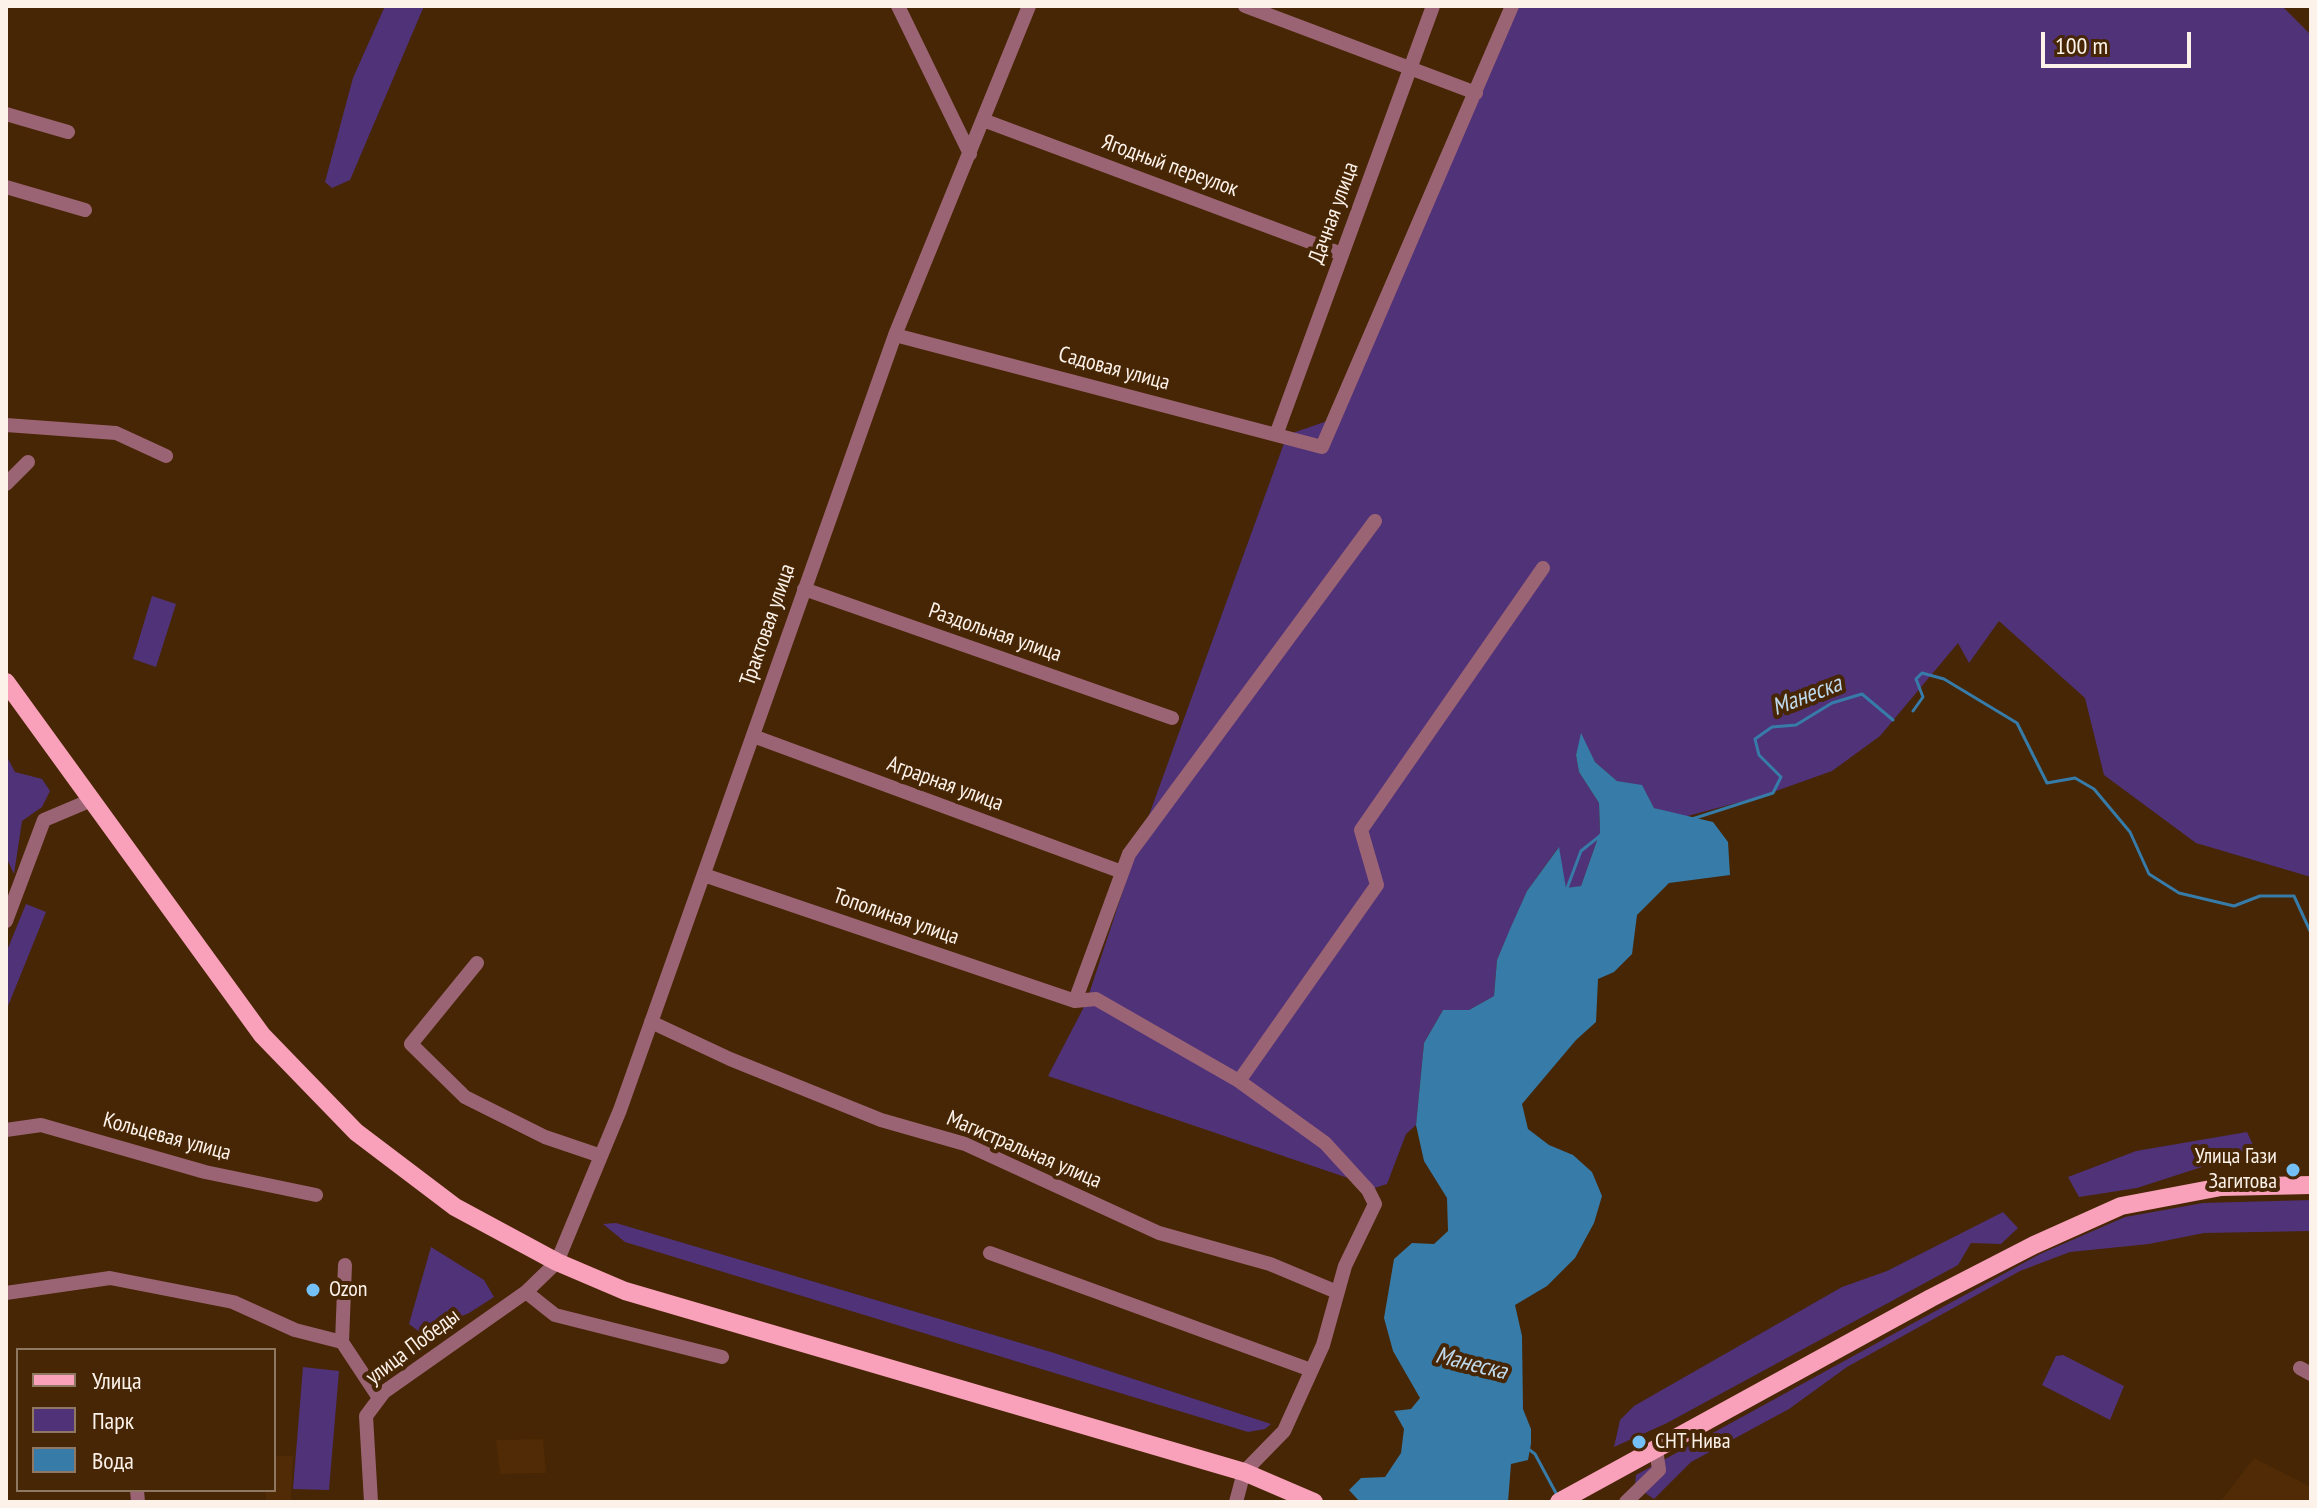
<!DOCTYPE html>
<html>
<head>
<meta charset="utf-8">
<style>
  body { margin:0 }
  #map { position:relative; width:2317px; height:1508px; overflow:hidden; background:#462605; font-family:"PT Sans Narrow",sans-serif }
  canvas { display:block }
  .frame { position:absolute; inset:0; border:8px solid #fdf2ea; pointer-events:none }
  .legend { position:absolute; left:16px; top:1348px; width:260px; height:144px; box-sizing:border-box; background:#462605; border:2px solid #8f7861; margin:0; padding:10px 14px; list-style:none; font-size:24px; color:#fdf2ea }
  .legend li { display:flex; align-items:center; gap:16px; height:40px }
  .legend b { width:40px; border:2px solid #8f7861 }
  .scale { position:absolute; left:2041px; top:32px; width:150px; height:36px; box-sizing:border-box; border:4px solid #fdf2ea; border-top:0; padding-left:10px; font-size:24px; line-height:28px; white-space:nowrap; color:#fdf2ea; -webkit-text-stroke:6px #462605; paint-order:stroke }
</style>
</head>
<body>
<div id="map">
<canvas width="2317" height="1508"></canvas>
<div class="frame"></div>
<ul class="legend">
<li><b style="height:10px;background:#f9a0ba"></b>Улица</li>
<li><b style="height:22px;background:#503279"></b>Парк</li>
<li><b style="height:22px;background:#377ba8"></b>Вода</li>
</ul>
<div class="scale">100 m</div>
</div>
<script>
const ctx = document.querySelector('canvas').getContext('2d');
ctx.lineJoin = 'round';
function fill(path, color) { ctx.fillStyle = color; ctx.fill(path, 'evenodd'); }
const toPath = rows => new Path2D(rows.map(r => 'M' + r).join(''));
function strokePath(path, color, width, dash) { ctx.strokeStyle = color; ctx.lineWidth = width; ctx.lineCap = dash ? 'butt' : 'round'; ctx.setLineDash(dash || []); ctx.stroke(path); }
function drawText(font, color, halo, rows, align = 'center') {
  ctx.font = font + ' "PT Sans Narrow",sans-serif'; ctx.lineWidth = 8; ctx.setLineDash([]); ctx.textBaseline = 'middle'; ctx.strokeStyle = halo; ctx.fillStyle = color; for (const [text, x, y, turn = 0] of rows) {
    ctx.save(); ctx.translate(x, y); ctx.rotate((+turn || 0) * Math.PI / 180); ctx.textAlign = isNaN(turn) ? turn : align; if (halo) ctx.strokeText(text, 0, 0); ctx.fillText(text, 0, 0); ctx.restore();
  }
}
fill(toPath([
  [543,1439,546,1473,500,1474,496,1440],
  [274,1456,293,1456,291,1500,266,1501,265,1490,274,1490],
  [2254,1458,2311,1487,2311,1502,2220,1502]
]), '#502b05');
fill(toPath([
  [385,6,424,6,350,180,332,188,325,182,353,78],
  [1505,6,2282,6,2311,35,2311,877,2196,843,2104,775,2085,698,1999,621,1969,663,1958,643,1880,736,1832,771,1762,796,1684,817,1654,808,1642,786,1617,781,1595,762,1581,735,1576,755,1579,772,1599,803,1600,832,1581,886,1566,889,1558,848,1527,891,1497,960,1494,996,1469,1010,1443,1010,1424,1043,1416,1125,1406,1134,1387,1184,1368,1190,1348,1178,1048,1076,1086,1003,1136,851,1287,435,1333,419],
  [152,596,176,604,156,667,133,659],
  [6,755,15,772,42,779,50,791,42,807,22,821,14,874,6,857],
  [26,904,46,912,6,1011,6,953],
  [2247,1132,2258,1156,2208,1165,2137,1188,2079,1197,2068,1177,2136,1151],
  [2311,1200,2311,1231,2204,1233,2149,1244,2070,1252,2020,1271,1847,1367,1789,1409,1691,1462,1654,1499,1635,1486,1636,1475,1930,1314,2040,1254,2125,1217,2203,1203],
  [2003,1212,2018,1228,2001,1244,1971,1243,1958,1265,1667,1423,1614,1447,1620,1420,1634,1406,1842,1287,1887,1271],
  [616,1223,1051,1352,1271,1424,1265,1429,1248,1432,625,1242,603,1224],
  [431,1247,484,1280,494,1297,469,1313,421,1333,409,1324],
  [2063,1355,2124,1386,2110,1420,2042,1385,2056,1356],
  [303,1367,339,1371,329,1490,293,1489]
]), '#503279');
fill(toPath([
  [1581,733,1595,762,1617,781,1642,785,1654,808,1713,822,1728,842,1730,875,1669,883,1637,915,1632,954,1614,972,1598,979,1596,1022,1576,1040,1522,1104,1528,1129,1549,1145,1573,1155,1592,1172,1602,1196,1594,1223,1575,1258,1547,1286,1515,1305,1522,1336,1523,1409,1531,1429,1531,1444,1528,1460,1511,1464,1508,1502,1360,1502,1349,1490,1361,1478,1385,1477,1401,1453,1404,1429,1394,1411,1411,1409,1420,1398,1393,1351,1384,1318,1394,1259,1412,1243,1434,1244,1448,1231,1447,1198,1424,1161,1416,1125,1424,1043,1443,1010,1469,1010,1494,996,1497,960,1510,929,1527,891,1559,847,1566,888,1581,886,1600,832,1599,803,1579,772,1576,755]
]), '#377ba8');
strokePath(toPath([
  [1913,711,1923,697,1916,679,1922,673,1944,679,2017,723,2047,783,2075,778,2094,789,2130,832,2149,874,2179,893,2234,906,2260,896,2294,896,2311,933],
  [1689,820,1773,793,1781,777,1759,755,1755,739,1772,727,1796,725,1832,703,1862,694,1893,720],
  [1566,891,1581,851,1601,835],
  [1527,1448,1535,1454,1557,1495]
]), '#377ba8', 3);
strokePath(toPath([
  [898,6,970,154],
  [1245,6,1476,93],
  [6,114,68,132],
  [983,120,1342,254],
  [6,187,85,210],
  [895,335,1322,447,1512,6],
  [6,425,116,433,166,456],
  [1276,435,1433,6],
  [6,484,28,462],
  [804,589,1172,718],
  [753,736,1122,872],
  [704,875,1075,1001,1096,999,1239,1081,1325,1143,1368,1190,1375,1204,1345,1266,1323,1345,1284,1431,1244,1472,1236,1502],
  [6,921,44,820,89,801],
  [477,963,411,1044,465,1097,545,1137,601,1156],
  [1075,1001,1129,854,1375,521],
  [651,1022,730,1059,881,1120,965,1144,1159,1233,1270,1264,1337,1292],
  [1239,1081,1377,885,1361,830,1543,568],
  [6,1130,41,1125,205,1172,316,1195],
  [990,1253,1311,1370],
  [526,1292,555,1315,722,1357],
  [6,1293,110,1278,233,1302,295,1330,342,1342,379,1398],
  [342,1342,345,1265],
  [2300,1368,2311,1374],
  [137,1490,138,1502],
  [371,1502,366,1416,384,1392,526,1292,557,1262,620,1110,895,335,1029,6],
  [1626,1502,1659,1470,1656,1449]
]), '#9b6474', 14);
strokePath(toPath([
  [6,682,262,1035,356,1132,455,1207,557,1262,625,1291,1244,1472,1314,1502],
  [1559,1502,1931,1298,2034,1245,2121,1206,2221,1187,2311,1185]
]), '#f9a0ba', 18);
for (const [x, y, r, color] of [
  [2293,1170,8,"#74c0f6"],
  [313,1290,8,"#74c0f6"],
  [1639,1442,8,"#74c0f6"]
]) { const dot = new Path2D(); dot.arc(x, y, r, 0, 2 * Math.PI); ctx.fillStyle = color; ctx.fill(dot); strokePath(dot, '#462605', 3); }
drawText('22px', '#fdf2ea', '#462605', [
  ["Ягодный переулок",1170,166,20],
  ["Дачная улица",1334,213,-70],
  ["Садовая улица",1114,369,15],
  ["Трактовая улица",768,625,-71],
  ["Раздольная улица",995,633,19],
  ["Аграрная улица",945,784,20],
  ["Тополиная улица",896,917,19],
  ["Кольцевая улица",167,1137,15],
  ["Магистральная улица",1024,1150,23],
  ["улица Победы",413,1347,-37]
]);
drawText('22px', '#fdf2ea', '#462605', [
  ["Улица Гази",2277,1157,"right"],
  ["Загитова",2277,1182,"right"],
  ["Ozon",329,1290],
  ["СНТ Нива",1655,1442]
], 'left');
drawText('italic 24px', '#bfd9ec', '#462605', [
  ["Манеска",1807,696,-21],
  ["Манеска",1471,1364,14]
]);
</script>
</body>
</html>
